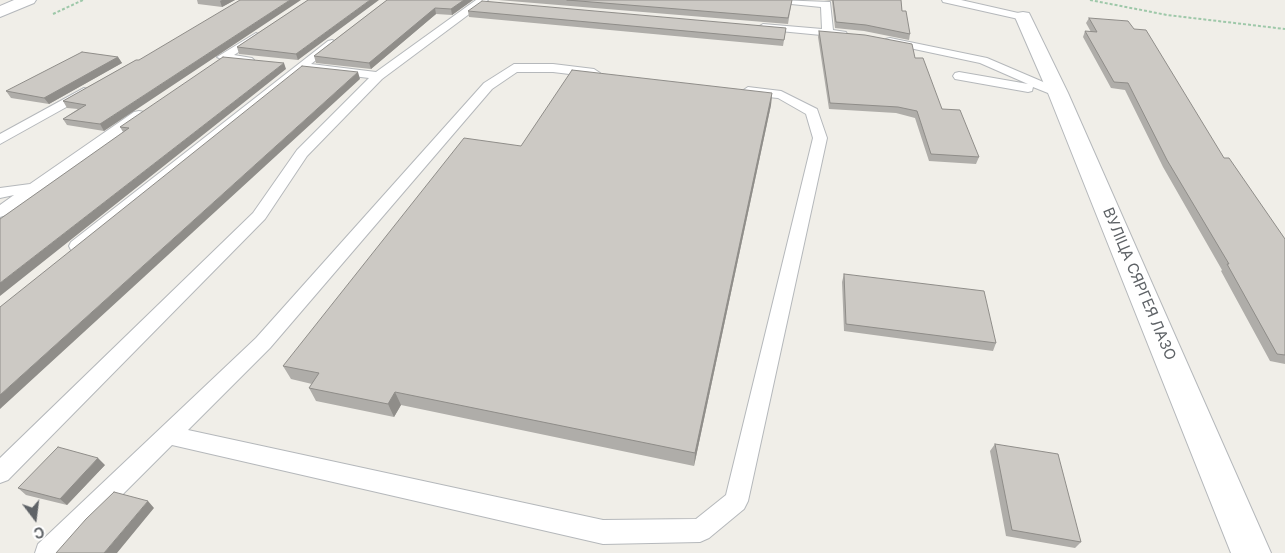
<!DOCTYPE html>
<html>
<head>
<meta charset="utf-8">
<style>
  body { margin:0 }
  #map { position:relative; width:1285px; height:553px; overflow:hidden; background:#f0eee8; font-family:Inter,sans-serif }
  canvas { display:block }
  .north { position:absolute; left:10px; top:493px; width:50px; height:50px; -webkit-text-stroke:4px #fff; paint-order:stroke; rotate:165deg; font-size:14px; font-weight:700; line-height:20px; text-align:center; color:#5f6367 }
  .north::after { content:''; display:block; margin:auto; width:18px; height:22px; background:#5f6367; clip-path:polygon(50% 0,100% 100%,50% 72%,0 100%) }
</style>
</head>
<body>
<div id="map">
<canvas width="1285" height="553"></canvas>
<div class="north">С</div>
</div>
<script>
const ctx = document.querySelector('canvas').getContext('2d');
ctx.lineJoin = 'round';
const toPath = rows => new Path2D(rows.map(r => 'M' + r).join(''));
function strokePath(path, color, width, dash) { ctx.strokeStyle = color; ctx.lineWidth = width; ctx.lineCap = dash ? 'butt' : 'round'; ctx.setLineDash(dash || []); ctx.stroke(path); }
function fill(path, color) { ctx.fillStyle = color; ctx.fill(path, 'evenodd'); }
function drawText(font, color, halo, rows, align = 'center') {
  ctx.font = font + ' Inter,sans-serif'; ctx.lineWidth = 4; ctx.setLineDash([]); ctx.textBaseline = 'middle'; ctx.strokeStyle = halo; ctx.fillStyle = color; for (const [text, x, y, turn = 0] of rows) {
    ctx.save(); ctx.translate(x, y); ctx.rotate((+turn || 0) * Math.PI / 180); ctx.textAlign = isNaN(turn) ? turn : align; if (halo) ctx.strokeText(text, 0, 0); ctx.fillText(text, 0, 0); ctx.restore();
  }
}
const lane = toPath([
  [476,0,488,0,382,79,307,156,265,219,8,480,0,483,0,458,253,213,297,150,369,78,304,70,83,250,77,251,71,250,69,246,71,242,328,41,332,40,338,43,311,64,376,72,476,0],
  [776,0,830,2,833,30,846,32,847,34,842,37,759,29,758,27,763,24,822,29,821,7,781,3,776,0],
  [942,0,961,0,1027,15,1028,17,1023,20,943,2,942,0],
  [256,33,262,36,260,38,234,55,252,58,254,60,252,62,223,60,217,57,256,33],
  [890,38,987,58,1062,90,1064,93,1058,97,1033,87,1032,91,1028,92,955,79,953,76,955,73,959,72,1028,84,980,63,886,43,884,41,886,39,890,38],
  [514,64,553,64,594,69,600,73,594,77,553,72,517,72,492,89,270,348,188,430,603,520,696,519,726,495,813,138,806,114,778,98,748,95,742,91,748,87,781,91,817,109,827,138,748,501,744,509,709,538,700,542,603,544,172,445,64,553,35,553,38,544,256,338,484,83,514,64],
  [84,88,88,89,90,92,88,95,0,144,0,134,84,88],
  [139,111,144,112,146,115,144,118,6,215,0,217,0,205,14,195,0,198,0,188,30,184,134,112,139,111]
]);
const street = toPath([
  [1023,12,1029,13,1031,17,1068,93,1271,553,1231,553,1048,93,1015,17,1017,13,1023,12]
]);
const secondary = toPath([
  [14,0,36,0,34,3,0,17,0,6,14,0]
]);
strokePath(lane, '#b5b8bb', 2);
strokePath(street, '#b5b8bb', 2);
strokePath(secondary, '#b4b7bb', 2);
strokePath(toPath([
  [1090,0,1167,15,1285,29],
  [53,14,83,0]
]), '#9ec8a9', 2, [3, 2]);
fill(lane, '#fff');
fill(street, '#fff');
fill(secondary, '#fff');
fill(toPath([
  [197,0,235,0,222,7,198,4],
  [308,0,298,60,239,54,237,47],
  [387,0,473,0,452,15,436,14,371,69,316,63,314,56],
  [498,0,792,0,788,24],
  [824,0,901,0,902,11,910,34,909,40,864,31,835,28,832,1],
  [468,11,786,28,783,46,469,17],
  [1089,18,1224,158,1285,239,1285,364,1270,361,1221,271,1222,270,1163,167,1125,90,1111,88,1083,37,1085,31,1091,32,1086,23],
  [819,31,915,58,942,109,979,157,976,164,929,161,915,118,896,113,829,109,818,37],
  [118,57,122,63,49,104,11,98,6,91],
  [136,60,104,131,67,125,63,119,78,109,67,108,63,101],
  [286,69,123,132,120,127],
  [772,93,771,105,694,466,401,405,394,417,316,401,309,388,312,384,291,379,283,366,521,146],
  [844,274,996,343,993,351,844,331,842,282],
  [995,444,1081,542,1075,548,1006,536,990,451],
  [105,465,67,505,26,495,18,488]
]), '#afada9');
fill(toPath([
  [222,0,235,0,222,7,220,1],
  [290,0,301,0,104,131,100,124],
  [370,0,379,0,298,60,296,54],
  [464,0,473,0,452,15,451,9],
  [435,8,436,14,371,69,369,63],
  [118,57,122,63,49,104,44,98],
  [284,63,286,69,0,296,0,283],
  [358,72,360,79,0,409,0,395],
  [772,93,771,105,694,466,695,453],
  [395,392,401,405,394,417,388,404],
  [98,458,105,465,67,505,60,499],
  [148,501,154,508,117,553,104,553]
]), '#8f8d89');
const building = toPath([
  [240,0,290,0,100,124,63,119,86,105,63,101,136,60,139,60,240,0],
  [308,0,370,0,296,54,237,47,308,0],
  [387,0,464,0,451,9,435,8,369,63,314,56,387,0],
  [567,0,792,0,788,18,567,0],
  [833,0,901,0,902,11,906,11,910,34,866,25,836,22,833,0],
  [482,1,786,28,784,40,468,11,482,1],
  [1089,18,1128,21,1134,29,1146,30,1224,158,1229,158,1285,239,1285,355,1277,354,1227,264,1229,264,1167,160,1128,83,1114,82,1085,31,1097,32,1089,18],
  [819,31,865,35,912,44,915,58,923,58,942,109,960,110,979,157,931,154,917,111,898,107,830,103,819,31],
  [82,52,118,57,44,98,6,91,82,52],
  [223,57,284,63,0,283,0,219,129,128,120,127,223,57],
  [302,66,358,72,0,395,0,307,302,66],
  [572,70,772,93,695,453,395,392,388,404,309,388,319,373,283,366,464,138,521,146,572,70],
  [844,274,984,291,996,343,846,324,844,274],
  [995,444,1058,454,1081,542,1012,530,995,444],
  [58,447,98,458,60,499,18,488,58,447],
  [114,492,148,501,104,553,56,553,86,519,114,492]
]);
fill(building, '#ccc9c4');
strokePath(building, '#8f8d89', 1);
drawText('15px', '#5f6367', '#fff', [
  ["ВУЛІЦА СЯРГЕЯ ЛАЗО",1139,284,67]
]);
</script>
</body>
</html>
